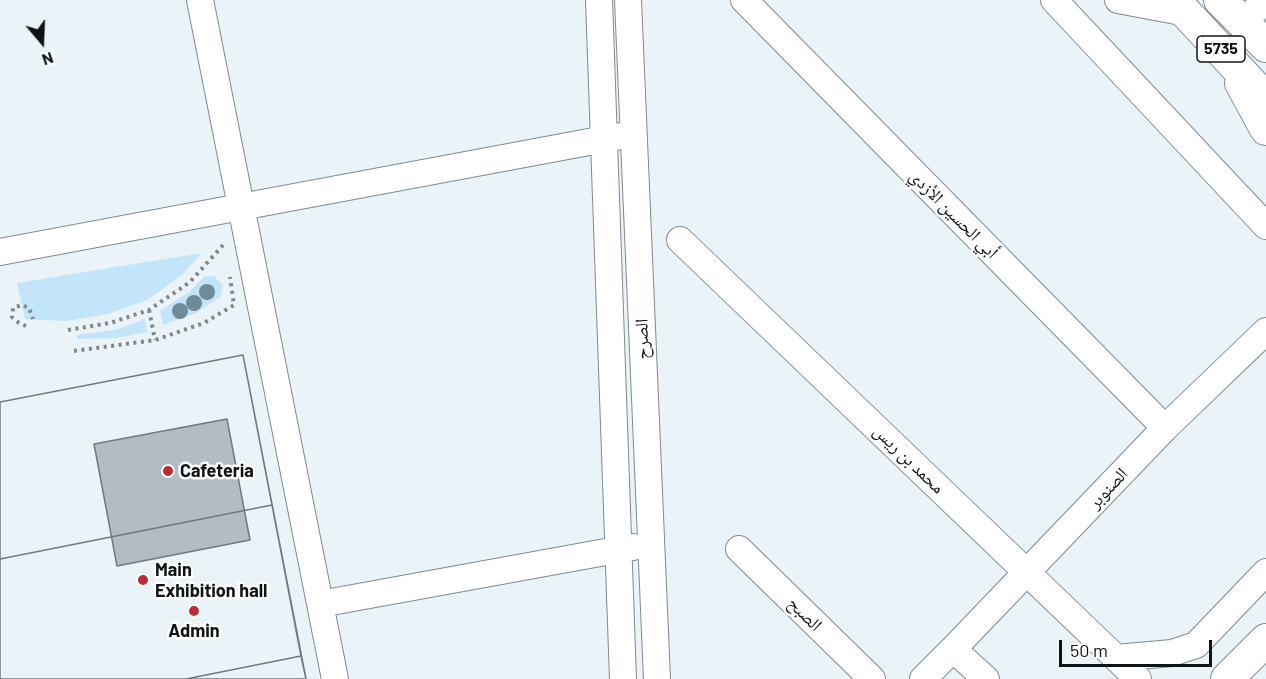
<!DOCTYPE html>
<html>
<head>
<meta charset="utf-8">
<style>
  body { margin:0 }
  #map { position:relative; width:1266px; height:679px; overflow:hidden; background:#e9f3f8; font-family:Barlow,sans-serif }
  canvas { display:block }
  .north { position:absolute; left:12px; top:12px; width:60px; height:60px; -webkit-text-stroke:4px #fff; paint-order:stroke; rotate:161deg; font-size:16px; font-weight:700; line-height:24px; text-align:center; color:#101315 }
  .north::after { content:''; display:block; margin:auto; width:21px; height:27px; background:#101315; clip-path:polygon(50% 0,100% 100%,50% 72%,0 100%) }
  .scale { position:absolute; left:1059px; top:640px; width:153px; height:27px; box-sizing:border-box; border:3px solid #101315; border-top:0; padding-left:8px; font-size:18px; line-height:21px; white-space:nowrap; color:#101315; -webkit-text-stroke:4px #fff; paint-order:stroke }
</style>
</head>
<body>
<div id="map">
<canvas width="1266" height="679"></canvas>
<div class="north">N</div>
<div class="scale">50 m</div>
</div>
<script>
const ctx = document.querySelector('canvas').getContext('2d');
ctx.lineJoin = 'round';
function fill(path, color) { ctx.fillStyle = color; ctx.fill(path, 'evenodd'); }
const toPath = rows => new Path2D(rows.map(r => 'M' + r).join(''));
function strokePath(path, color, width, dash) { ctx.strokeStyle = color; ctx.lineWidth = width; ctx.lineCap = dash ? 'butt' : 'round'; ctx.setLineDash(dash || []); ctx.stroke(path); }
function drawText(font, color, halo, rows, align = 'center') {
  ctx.font = font + ' Barlow,"Noto Naskh Arabic",sans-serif'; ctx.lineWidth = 5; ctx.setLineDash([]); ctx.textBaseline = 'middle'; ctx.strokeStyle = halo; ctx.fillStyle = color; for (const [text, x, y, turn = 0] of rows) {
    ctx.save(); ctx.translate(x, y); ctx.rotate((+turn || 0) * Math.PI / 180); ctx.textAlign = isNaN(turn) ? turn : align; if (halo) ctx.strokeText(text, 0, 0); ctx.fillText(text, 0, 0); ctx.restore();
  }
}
fill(toPath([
  [202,253,181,276,147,300,108,314,66,321,25,319,17,283],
  [205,276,214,276,223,285,220,297,196,313,163,325,160,311,189,292],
  [145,319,147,332,116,338,78,339,76,335,115,330]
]), '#c2e5fa');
const building = toPath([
  [243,355,306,679,0,679,0,402,243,355],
  [243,355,272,505,0,559,0,402,243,355],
  [227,419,250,540,117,566,94,444,227,419],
  [272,505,301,656,186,679,0,679,0,559,272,505],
  [301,656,306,679,186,679,301,656]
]);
fill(building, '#b3bcc2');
strokePath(building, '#70797e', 1.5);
const minor = toPath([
  [200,0,335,679],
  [599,0,623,679],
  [628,0,657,679],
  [744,0,1165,428],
  [1054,0,1266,226],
  [1118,0,1187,13],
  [1242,23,1266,0],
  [680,240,1138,679],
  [0,252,621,136],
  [739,549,872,679],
  [320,604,633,547],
  [1116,658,1172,653,1196,645,1266,572],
  [923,679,953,649],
  [986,679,953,649,1165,428,1266,331]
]);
const major = toPath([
  [1174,0,1266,99],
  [1220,0,1266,46],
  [1241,83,1266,129],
  [1227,679,1266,640]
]);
strokePath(minor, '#818a8f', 28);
strokePath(major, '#818a8f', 34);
strokePath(toPath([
  [149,310,155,340],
  [26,326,19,323,12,317,13,308,22,305,29,308,33,319],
  [68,330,110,323,149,310,190,282,224,244],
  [74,351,155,340,204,323,234,305,230,277]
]), '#81888b', 4, [3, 4.5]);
strokePath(minor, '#fff', 26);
strokePath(major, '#fff', 32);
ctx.fillStyle = '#708a97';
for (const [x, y] of [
  [207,292],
  [194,303],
  [180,311]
]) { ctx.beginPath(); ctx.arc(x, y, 8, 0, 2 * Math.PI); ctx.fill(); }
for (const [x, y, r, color] of [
  [168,471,6,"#bc2c34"],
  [143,580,6,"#bc2c34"],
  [194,611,6,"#bc2c34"]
]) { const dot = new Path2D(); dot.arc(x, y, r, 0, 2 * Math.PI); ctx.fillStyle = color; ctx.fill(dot); strokePath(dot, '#fff', 2); }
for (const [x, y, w] of [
  [1221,49,48]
]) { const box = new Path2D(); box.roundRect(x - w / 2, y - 13, w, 26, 4.5); ctx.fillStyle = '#fff'; ctx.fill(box); strokePath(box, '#101315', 1.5); }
drawText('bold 16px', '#101315', null, [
  ["5735",1221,49]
]);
drawText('18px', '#101315', '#fff', [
  ["أبي الحسين الأزدي",954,214,45],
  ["الصرح",642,339,-92],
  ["محمد بن ريس",909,459,44],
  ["الصنوبر",1108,488,-47],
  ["الصبح",805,614,45]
]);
drawText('bold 18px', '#101315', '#fff', [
  ["Cafeteria",180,471],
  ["Main",155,570],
  ["Exhibition hall",155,591],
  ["Admin",194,631,"center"]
], 'left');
</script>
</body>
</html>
